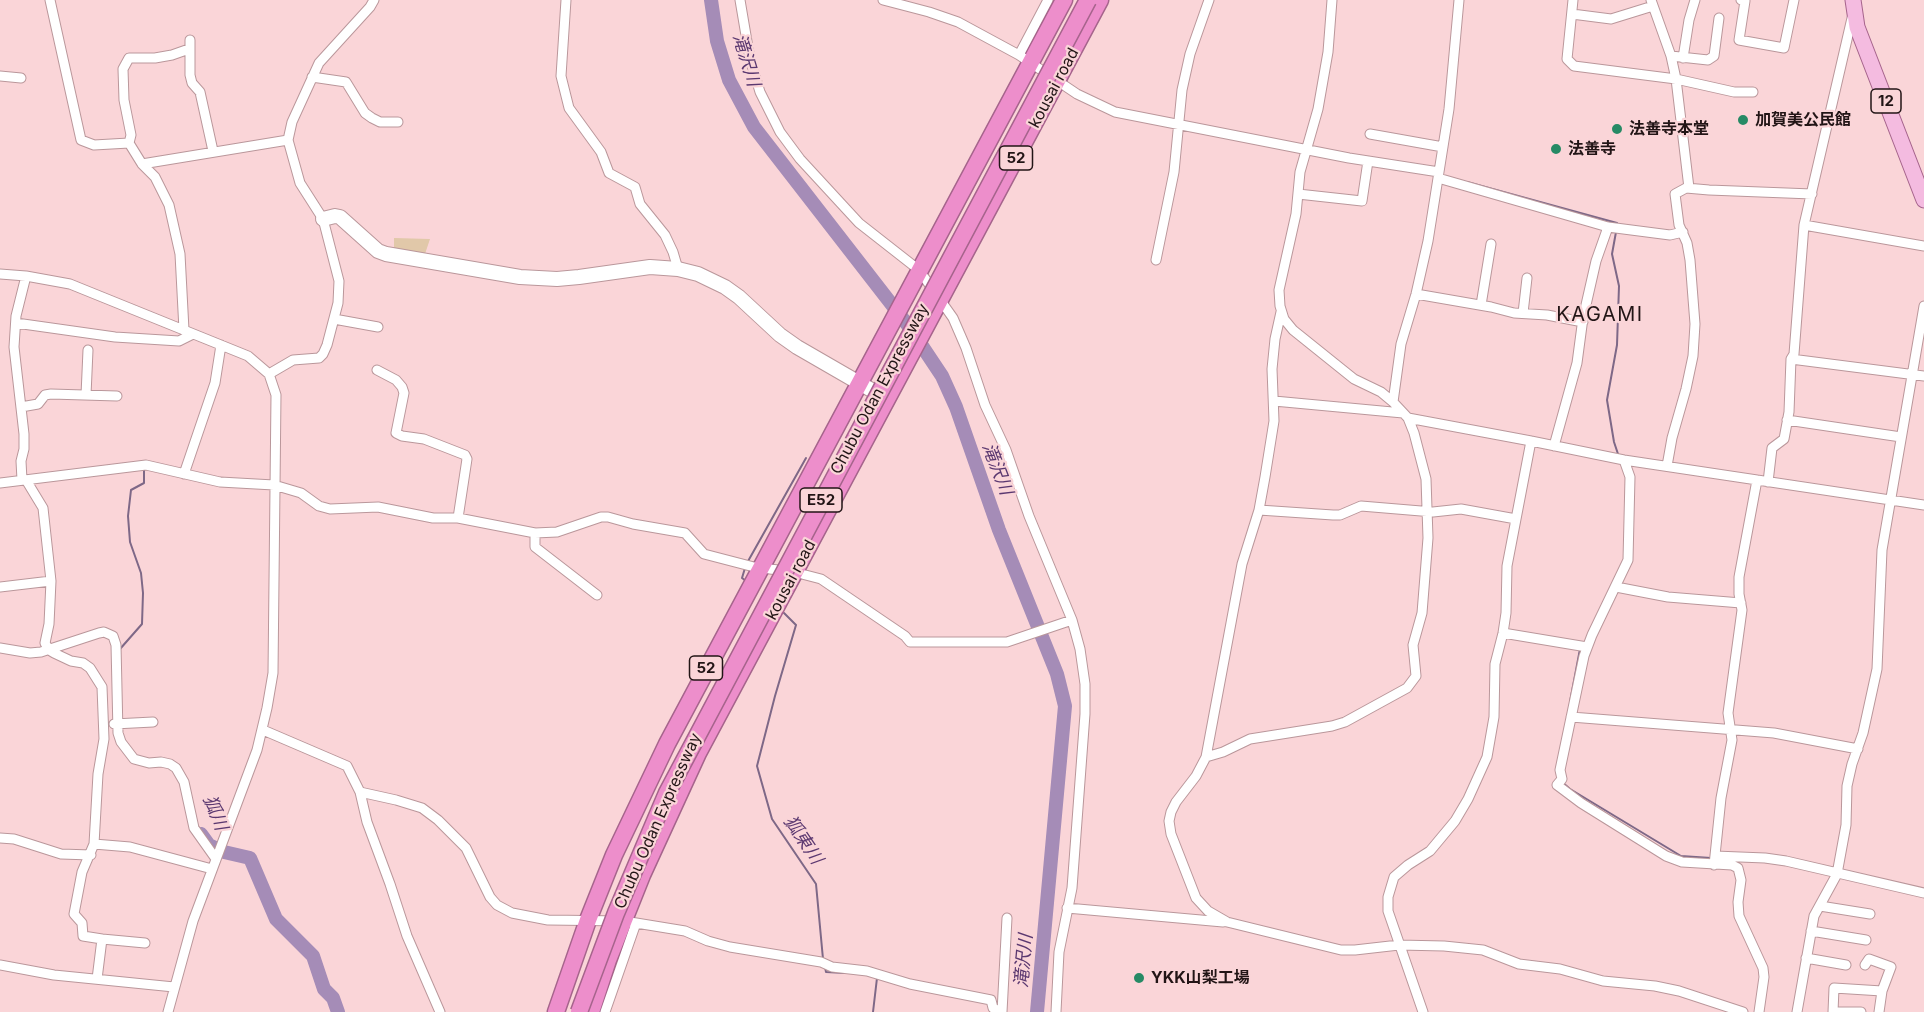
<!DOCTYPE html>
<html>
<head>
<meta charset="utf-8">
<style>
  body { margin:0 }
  canvas { display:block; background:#fad5d8 }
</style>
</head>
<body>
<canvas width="1924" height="1012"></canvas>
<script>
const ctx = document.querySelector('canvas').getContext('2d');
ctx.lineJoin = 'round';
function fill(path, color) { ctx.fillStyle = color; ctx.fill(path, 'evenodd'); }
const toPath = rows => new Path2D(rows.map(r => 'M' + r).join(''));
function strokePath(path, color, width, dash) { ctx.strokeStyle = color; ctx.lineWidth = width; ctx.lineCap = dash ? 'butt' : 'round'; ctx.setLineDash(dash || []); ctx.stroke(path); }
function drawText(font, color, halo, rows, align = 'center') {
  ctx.font = font + ' Inter,"Noto Sans JP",sans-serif'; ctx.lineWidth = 4.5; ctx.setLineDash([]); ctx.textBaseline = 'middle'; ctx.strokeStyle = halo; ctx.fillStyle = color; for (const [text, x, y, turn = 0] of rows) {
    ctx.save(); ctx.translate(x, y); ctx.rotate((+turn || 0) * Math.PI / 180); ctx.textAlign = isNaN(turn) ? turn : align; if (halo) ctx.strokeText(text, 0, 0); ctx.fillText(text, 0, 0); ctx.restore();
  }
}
fill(toPath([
  [394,238,430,239,424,257,394,251]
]), '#e1c8a9');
strokePath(toPath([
  [1467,182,1617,223,1616,226],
  [1616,232,1612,254,1619,286,1617,345,1607,400,1614,442,1619,457],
  [747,563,806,458],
  [745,568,742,578,746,581],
  [784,613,796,625,775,696,757,766,772,819,816,884,823,959],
  [120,649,142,624,143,593,141,573,130,542,128,516,131,490,144,483,144,468],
  [1570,702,1580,649],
  [1562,782,1570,789,1681,856,1711,858],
  [825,967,826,972,846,973],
  [873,1012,877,978,875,978]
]), '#7e6887', 2);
strokePath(toPath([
  [711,0,717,41,729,80,754,127,910,328,942,376,956,407,999,530,1057,674,1065,706,1037,1012],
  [201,834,209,845,224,852,250,858,276,919,313,956,324,989,333,998,338,1012]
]), '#a58cb7', 14);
const street = toPath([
  [50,0,81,140,94,145,129,143,142,164,155,177,169,205,180,254,184,330],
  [566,0,561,76,569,108,601,152,609,173,635,187,640,204,665,235,673,252,678,269],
  [740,0,750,59,760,92,780,132,800,159,859,223,919,270,953,318,966,348,985,405,1006,450,1029,516,1072,620,1080,649,1085,684,1085,714,1072,888,1059,952,1056,1012],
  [883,0,929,12,958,22,1019,55,1077,94,1115,112,1349,158,1439,172],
  [1573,0,1567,59,1574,66,1676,79,1734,92,1753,92],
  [1651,0,1671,56,1676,79,1689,188],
  [1741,0,1745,1,1739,40,1784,48,1794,0],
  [1572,14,1611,19,1653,6],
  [190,40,190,75,192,83,200,92,213,151],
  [1019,55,1048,0],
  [1671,56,1708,60,1714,56,1719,18],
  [1683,58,1689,20,1695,0],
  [0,76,21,78],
  [312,77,346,82,365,113,372,118,380,122,398,122],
  [1370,134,1443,147],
  [129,143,131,135,124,100,123,69,129,58,155,58,172,55,189,49],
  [142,164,288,140],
  [1438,178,1608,227,1670,235,1683,232],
  [1298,194,1362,201,1368,161],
  [1804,225,1924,246],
  [1156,260,1174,172,1182,90,1190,54,1209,0],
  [0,274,26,276,70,284,248,356,269,374,276,395,273,673,267,708,257,750,193,921,168,1012],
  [1416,294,1491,307,1514,313,1547,315,1583,322],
  [1481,305,1491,244],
  [1281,312,1275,339,1272,369,1274,421,1265,477,1259,510,1242,564,1206,757,1196,776,1176,802,1171,812,1169,821,1171,834,1196,898,1208,911,1227,922,1341,950,1355,950,1399,945,1444,946,1483,950,1519,964,1560,969,1603,981,1655,986,1679,991,1743,1012],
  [1523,313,1527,278],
  [334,319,378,327],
  [16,323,115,337,179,341,193,334],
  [1791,359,1924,376],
  [377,370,396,380,402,387,404,393,396,433,402,436,424,439,465,455,467,459,458,518],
  [269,374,293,360,319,358,323,354,327,345,338,303,339,281,323,219,300,183,288,140,292,122,319,63,370,7,374,0],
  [86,395,88,350],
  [1274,401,1403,413],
  [1393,402,1401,344,1416,294,1428,241,1449,109,1459,0],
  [21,407,38,404,45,395,51,394,117,396],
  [1408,418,1531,441,1624,460,1924,505],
  [1787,420,1901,437],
  [1554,446,1577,363,1583,318,1596,261,1608,227],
  [1624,460,1630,477,1628,560,1592,635,1584,656,1560,770,1562,779,1557,785,1581,803,1666,856,1682,862,1732,865,1738,868,1741,880,1738,902,1739,916,1763,968,1764,977,1759,1012],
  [1667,466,1672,438,1686,389,1693,356,1695,324,1690,260,1687,243,1679,225,1675,194,1686,188,1709,190,1812,194],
  [184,474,215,383,221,345],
  [22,480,21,461,24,449,24,434,14,347,16,316,26,276],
  [26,480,43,508,51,581,49,624,45,643,49,650,54,653,71,661,83,663,90,668,102,687,104,739,98,774,94,844,82,872,74,914,82,923,83,936,102,939,97,979],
  [1768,482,1772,448,1784,439,1789,412,1791,359,1794,354,1804,225,1852,18],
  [0,483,146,465,220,482,274,485,301,493,319,506,330,509,378,507,433,518,458,518,535,533,557,532,601,517,608,517,633,524,685,533,704,554,754,567,794,572,821,579,905,636,910,642,1007,642,1072,620],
  [1259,510,1333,515,1340,515,1361,506,1433,512,1461,509,1516,519],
  [535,533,535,547,597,595],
  [0,587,51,581],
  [1616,587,1668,597,1741,603],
  [1503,633,1587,647],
  [0,648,30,653,41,652,99,633,104,632,113,636,116,645,118,733,121,742,134,759,149,763,161,762,170,764,176,768,184,782,194,828,216,859],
  [1571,717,1774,733,1858,749],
  [114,724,153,722],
  [263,730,347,766,360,792,367,822,390,884,407,936,440,1012],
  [1206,757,1223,752,1250,739,1332,726,1345,722,1407,688,1416,676,1413,645,1422,613,1428,538,1426,479,1414,433,1408,418,1393,402,1381,392,1354,379,1293,330,1284,319,1280,306,1279,290,1296,214,1300,172,1318,109,1328,52,1332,0],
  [360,792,396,800,422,808,438,820,466,848,490,897,497,905,512,913,548,920,624,921,685,931,708,941,730,947,821,962,832,967,867,971,910,984,991,1000,993,1008,1000,1012],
  [0,838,14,839,61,854,91,855],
  [94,844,130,847,212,869],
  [1715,856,1765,858,1786,861,1924,893],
  [1714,865,1721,798,1732,740,1728,713,1742,610,1739,594,1739,577,1757,480],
  [1820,906,1870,914],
  [1067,908,1223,922],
  [1811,931,1866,940],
  [102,939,145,943],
  [1806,958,1846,965],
  [0,965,54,975,174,987],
  [1865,965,1869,959,1891,967,1882,991,1879,1012],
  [605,1012,636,923],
  [1002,1012,1007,918],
  [1423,1012,1388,911,1388,897,1394,877,1408,865,1430,851,1455,821,1468,799,1487,757,1494,717,1495,664,1503,633,1506,613,1507,566,1531,441],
  [1797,1012,1814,916,1837,874,1846,825,1847,786,1852,764,1863,733,1877,669,1882,550,1924,306],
  [1861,1012,1833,1012,1834,988,1882,991]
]);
const secondary = toPath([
  [323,219,335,216,340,217,378,251,386,254,520,277,557,279,579,277,650,267,678,269,698,274,725,287,739,297,780,335,797,347,887,399]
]);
const primary = toPath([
  [1853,0,1857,27,1924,200]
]);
const highway = toPath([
  [556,1012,588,920,614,855,667,744,1064,0],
  [591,1012,608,960,642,875,698,753,1100,0]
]);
strokePath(street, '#ba979b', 11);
strokePath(secondary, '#ba979b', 16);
strokePath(primary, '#a6648c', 17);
strokePath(highway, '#a6648c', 19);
strokePath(street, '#fff', 9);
strokePath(secondary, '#fff', 14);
strokePath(primary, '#f4bbe0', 15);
strokePath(highway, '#ed8ecb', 16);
const highwayBridge = toPath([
  [579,1012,616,913,667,793,1088,0]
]);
strokePath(highwayBridge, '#a6648c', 19, []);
strokePath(highwayBridge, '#ed8ecb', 16);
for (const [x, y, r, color] of [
  [1743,120,6,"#268a65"],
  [1617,129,6,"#268a65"],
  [1556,149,6,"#268a65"],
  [1139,978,6,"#268a65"]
]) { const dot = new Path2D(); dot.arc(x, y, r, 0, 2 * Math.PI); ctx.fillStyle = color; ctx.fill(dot); strokePath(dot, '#fad5d8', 2); }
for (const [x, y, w] of [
  [1886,101,30],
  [1016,158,33],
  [821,500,42],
  [706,668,33]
]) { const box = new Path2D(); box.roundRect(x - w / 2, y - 12, w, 24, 4.5); ctx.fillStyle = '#fad5d8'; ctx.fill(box); strokePath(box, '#221516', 1.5); }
drawText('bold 15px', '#221516', null, [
  ["12",1886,101],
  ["52",1016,158],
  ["E52",821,500],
  ["52",706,668]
]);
drawText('16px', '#221516', '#fad5d8', [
  ["kousai road",1054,88,-62],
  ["Chubu Odan Expressway",880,389,-62],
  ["kousai road",791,580,-62],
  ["Chubu Odan Expressway",658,821,-66]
]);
drawText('bold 16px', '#221516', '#fad5d8', [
  ["加賀美公民館",1755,120],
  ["法善寺本堂",1629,129],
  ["法善寺",1568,149],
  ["YKK山梨工場",1151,978]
], 'left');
drawText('italic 18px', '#5b3870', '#fad5d8', [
  ["滝沢川",746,60,73],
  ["滝沢川",997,469,69],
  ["狐川",215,813,68],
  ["狐東川",803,840,56],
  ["滝沢川",1024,961,-85]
]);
ctx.letterSpacing = '1.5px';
drawText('20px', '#221516', '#fad5d8', [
  ["KAGAMI",1600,315]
]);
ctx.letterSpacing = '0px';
</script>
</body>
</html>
